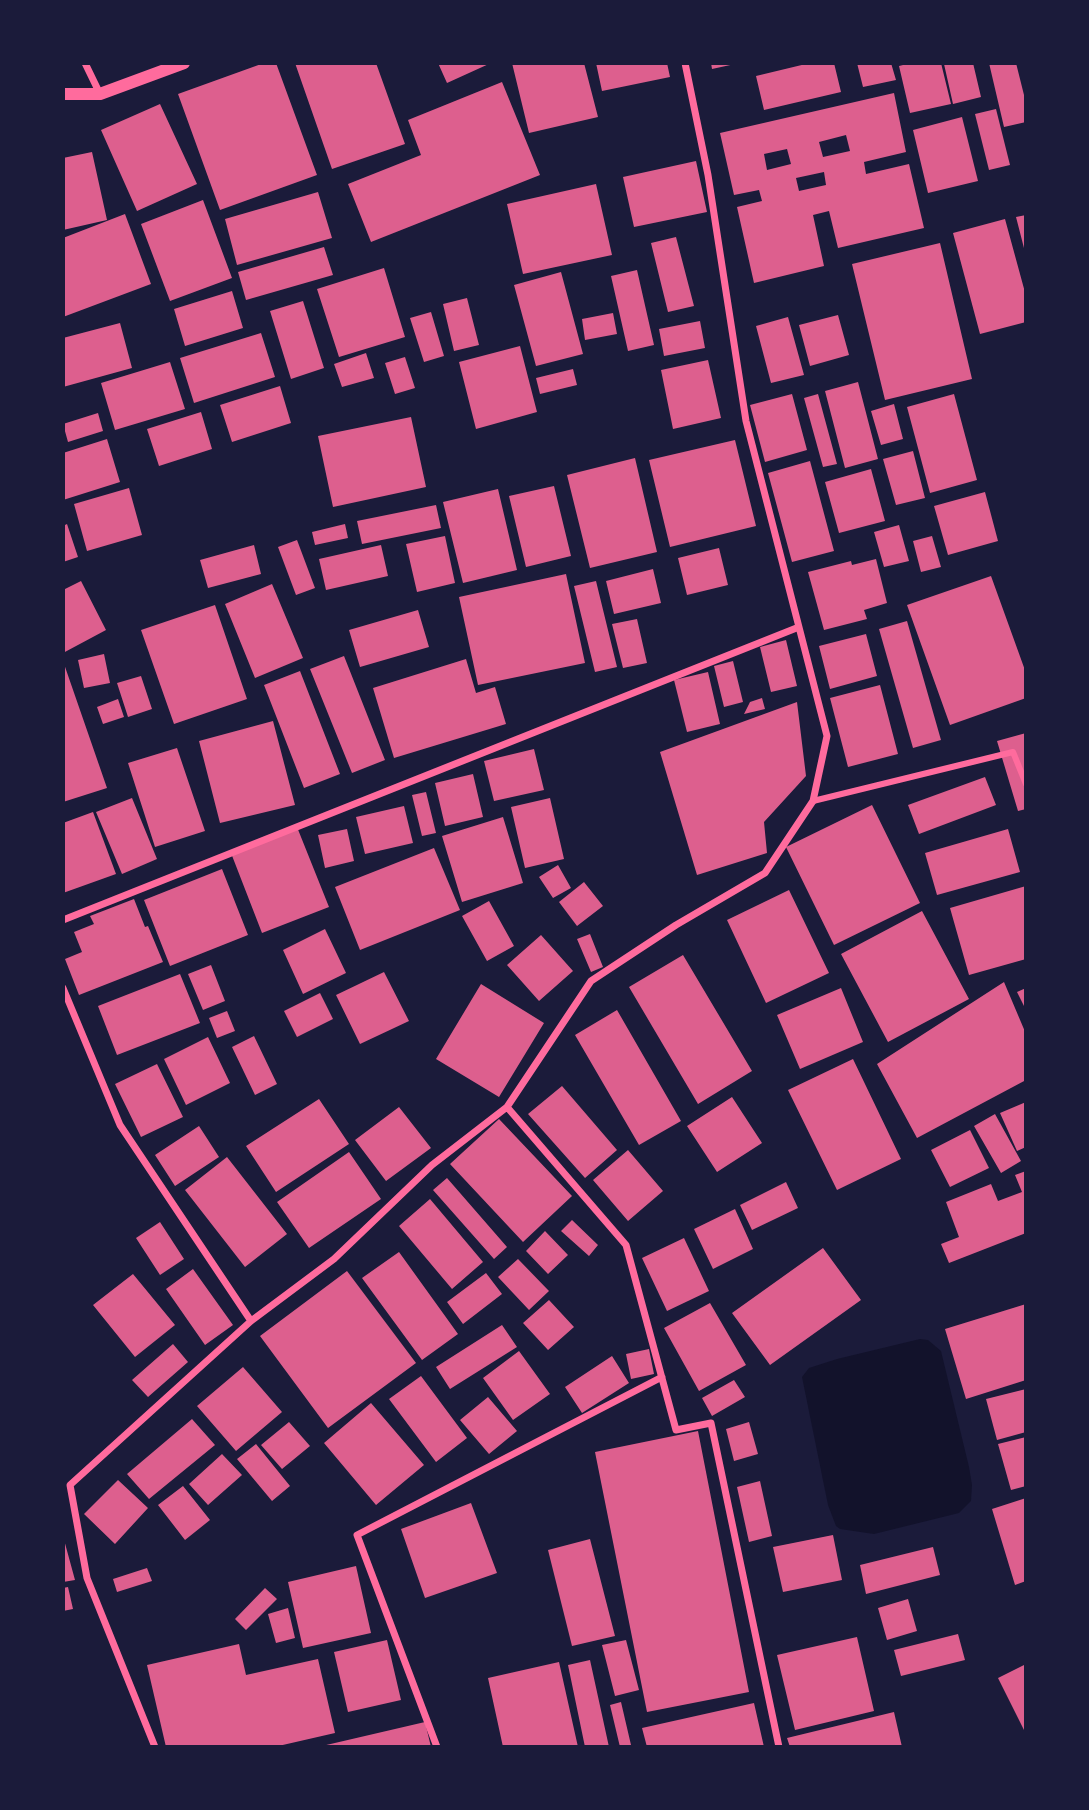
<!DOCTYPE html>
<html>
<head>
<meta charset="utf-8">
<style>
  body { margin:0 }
  #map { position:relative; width:1089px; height:1810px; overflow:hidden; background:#1b1b3a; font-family:Spectral,serif }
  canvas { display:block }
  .frame { position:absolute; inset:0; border:65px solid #1b1b3a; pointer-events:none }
</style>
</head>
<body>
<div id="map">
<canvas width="1089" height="1810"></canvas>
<div class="frame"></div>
</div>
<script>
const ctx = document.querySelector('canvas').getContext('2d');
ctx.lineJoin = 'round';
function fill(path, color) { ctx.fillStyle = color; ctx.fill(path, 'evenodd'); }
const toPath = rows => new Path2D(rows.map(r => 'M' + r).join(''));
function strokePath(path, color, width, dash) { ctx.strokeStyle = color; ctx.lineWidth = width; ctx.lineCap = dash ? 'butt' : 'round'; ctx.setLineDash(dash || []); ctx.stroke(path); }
fill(toPath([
  [920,1339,928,1340,941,1351,969,1467,972,1485,971,1501,959,1513,874,1534,840,1529,836,1526,828,1505,802,1377,809,1368,837,1359]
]), '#12122b');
fill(toPath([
  [264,63,276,63,317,175,220,210,178,94],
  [295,63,376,63,405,144,332,169],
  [438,63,491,63,447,83],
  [512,63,584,63,598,117,529,133],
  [596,63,667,63,670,77,602,91],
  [711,63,735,63,735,64,712,69],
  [810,63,834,63,841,92,764,110,756,76],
  [857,63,891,63,896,80,863,87],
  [911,63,941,63,951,104,910,113,899,66],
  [973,63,981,97,953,104,944,64],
  [989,63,1016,63,1026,103,1026,122,1004,127],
  [502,82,540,175,371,242,348,184,421,155,408,120],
  [894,93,906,152,864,162,866,174,909,164,924,228,838,248,829,211,813,215,824,266,754,283,737,207,762,201,759,190,734,195,720,133],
  [846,135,850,151,823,157,819,142],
  [787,149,791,164,767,170,764,154],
  [824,172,826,185,799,191,796,178],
  [160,104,197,184,137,211,101,130],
  [996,109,1010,165,989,170,975,114],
  [962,117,978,181,928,193,913,130],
  [92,152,107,220,63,230,63,158],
  [696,161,707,212,634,227,623,177],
  [596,184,612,255,523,274,507,204],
  [318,192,332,238,237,265,225,219],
  [203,200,232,278,170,301,141,224],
  [125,214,151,284,63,317,63,238],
  [1026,215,1026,252,1025,252,1016,217],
  [1005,219,1026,296,1026,322,980,334,953,233],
  [676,237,694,306,668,312,651,243],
  [940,243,972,379,885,400,852,264],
  [324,247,333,275,246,300,238,272],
  [384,268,405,337,339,357,317,289],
  [637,270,654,345,628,351,611,276],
  [561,272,583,354,536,366,514,285],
  [232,291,243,328,185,346,174,309],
  [467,298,479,345,454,351,443,304],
  [303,301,324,368,291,379,270,311],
  [431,312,444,356,424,362,410,318],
  [613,313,617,334,585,340,582,319],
  [838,315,849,355,810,366,799,325],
  [788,317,804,375,771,383,756,326],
  [700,321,705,348,664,356,659,329],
  [120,323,132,368,63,387,63,338],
  [261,333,275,377,194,403,180,358],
  [520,346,537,412,476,429,459,362],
  [366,353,374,378,342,387,334,364],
  [405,357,415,388,395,394,385,363],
  [708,360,721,418,673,429,661,370],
  [170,362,185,409,115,430,101,383],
  [573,369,577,385,540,394,536,378],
  [858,382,878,459,845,468,825,391],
  [280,386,291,423,232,442,220,405],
  [792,394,807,450,765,462,750,405],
  [818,394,837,464,823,467,804,398],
  [954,394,977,480,930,493,907,407],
  [894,404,903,439,881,445,871,411],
  [201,412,212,449,159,466,147,429],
  [98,413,103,431,68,442,63,424],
  [411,417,426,487,333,507,318,436],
  [107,439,120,482,63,500,63,453],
  [735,440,756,526,670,547,649,460],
  [913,451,925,498,896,505,883,459],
  [635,458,657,552,590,568,567,475],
  [810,461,834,551,792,562,768,473],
  [871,469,885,521,839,533,825,482],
  [554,486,571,556,526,567,509,496],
  [129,488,142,535,87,551,74,504],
  [498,489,517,570,463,583,443,502],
  [985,492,998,541,948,555,934,506],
  [436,505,441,528,362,544,357,521],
  [67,524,78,557,63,562,63,526],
  [345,524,348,538,315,545,312,532],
  [899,525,909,561,884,567,874,532],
  [445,536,455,583,417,592,406,544],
  [932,536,941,567,921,572,913,541],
  [297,540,315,588,296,595,278,547],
  [254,545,261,574,208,588,200,560],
  [381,545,388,576,326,590,319,559],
  [719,548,728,585,687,595,678,558],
  [876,559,887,603,864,610,867,619,824,630,808,572,851,561,852,565],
  [653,569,661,603,614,614,606,581],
  [566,574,585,663,478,685,459,597],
  [991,576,1026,673,1026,698,950,725,907,605],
  [81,581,106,630,63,653,63,590],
  [596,581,617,667,595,672,574,586],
  [272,584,303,658,255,678,225,604],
  [215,605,247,699,174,724,141,630],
  [418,610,429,647,360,667,349,630],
  [637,619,647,663,623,668,612,624],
  [907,621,941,740,913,748,879,629],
  [866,634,877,676,830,689,819,646],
  [786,640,797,686,771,692,760,647],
  [104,654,110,683,84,688,78,660],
  [344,656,385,760,352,773,310,669],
  [466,659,476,693,495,687,506,724,394,758,373,688],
  [63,661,107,788,63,802],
  [733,661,743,702,724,707,714,666],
  [300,671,340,774,304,788,264,685],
  [708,672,720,724,687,732,674,680],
  [141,676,152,709,128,717,117,683],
  [880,685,898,754,848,767,830,698],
  [762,698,765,709,744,714,750,702],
  [118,699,124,717,103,724,97,707],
  [797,702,806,776,764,822,767,853,697,875,660,752],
  [273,721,295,805,220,823,199,741],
  [1026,733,1026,809,1018,811,997,741],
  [177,748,205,831,155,847,128,763],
  [534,749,544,790,494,801,484,761],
  [473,774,483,817,445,826,435,783],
  [985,777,996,805,919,834,908,805],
  [426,792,436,833,422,836,412,795],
  [132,798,157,859,122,874,96,812],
  [550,798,564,859,525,868,511,807],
  [872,805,920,903,834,945,786,847],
  [404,806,413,843,365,854,356,817],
  [93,812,116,874,63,893,63,823],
  [503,817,523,883,462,902,442,836],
  [297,827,329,907,262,933,231,853],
  [347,829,354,861,325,868,318,835],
  [1008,829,1020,872,937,895,925,853],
  [434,848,460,910,360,950,335,887],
  [558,865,571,888,553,898,539,877],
  [222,869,248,935,170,966,144,900],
  [584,882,603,906,577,926,559,902],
  [1026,886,1026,959,969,975,950,908],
  [789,890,829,973,766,1003,727,920],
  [134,899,145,927,148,926,163,962,79,995,65,959,82,952,74,932,94,924,90,916],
  [489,901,514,946,487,961,462,916],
  [922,911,969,999,888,1042,841,954],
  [325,929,346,973,303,994,283,950],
  [590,934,603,967,591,972,577,939],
  [541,935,573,971,539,1001,507,965],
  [683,955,752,1071,698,1104,629,987],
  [211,965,225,1001,203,1010,188,974],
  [384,972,409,1021,360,1044,336,995],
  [180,974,200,1023,117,1055,98,1006],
  [1004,982,1026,1034,1026,1080,917,1138,877,1064],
  [481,984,544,1023,499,1097,436,1059],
  [841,988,863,1042,800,1069,777,1015],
  [1026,988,1026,1010,1017,992],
  [320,993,333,1019,297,1037,284,1011],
  [617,1010,681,1121,639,1145,575,1035],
  [227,1011,235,1031,217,1038,209,1018],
  [254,1036,277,1084,255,1095,232,1047],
  [208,1037,230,1083,186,1105,164,1059],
  [853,1059,901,1159,837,1190,788,1090],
  [157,1064,183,1117,141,1137,115,1084],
  [562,1086,617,1150,585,1178,528,1114],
  [732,1097,762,1143,717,1172,687,1126],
  [319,1099,349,1144,276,1192,246,1146],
  [1026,1102,1026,1147,1017,1151,1000,1113],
  [399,1107,431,1148,386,1181,355,1140],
  [995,1114,1021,1161,1001,1173,974,1126],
  [499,1119,572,1196,523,1242,450,1164],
  [199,1126,219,1157,175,1186,155,1155],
  [970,1130,989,1168,950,1187,931,1150],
  [628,1150,663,1191,628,1221,593,1180],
  [349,1152,381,1199,309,1248,277,1202],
  [227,1157,287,1234,245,1267,185,1190],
  [1026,1171,1026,1233,949,1263,941,1244,959,1237,946,1202,991,1184,998,1201,1022,1192,1015,1175],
  [447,1178,507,1247,494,1259,433,1190],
  [786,1182,798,1208,752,1230,740,1205],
  [430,1199,483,1262,452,1289,399,1226],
  [735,1209,753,1249,713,1269,694,1229],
  [572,1220,598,1245,589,1256,561,1231],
  [160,1222,184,1259,160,1275,136,1238],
  [545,1231,568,1255,548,1274,526,1251],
  [684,1238,709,1291,667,1311,642,1258],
  [823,1248,861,1300,770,1365,732,1313],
  [399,1252,458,1334,422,1360,362,1278],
  [518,1259,549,1291,529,1310,498,1277],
  [193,1269,233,1325,205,1345,166,1289],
  [347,1271,416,1363,328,1428,260,1336],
  [486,1273,502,1294,463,1324,447,1302],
  [133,1274,175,1325,135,1357,93,1305],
  [549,1300,574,1327,548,1350,523,1323],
  [710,1303,746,1365,699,1391,664,1328],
  [1026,1304,1026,1380,966,1399,945,1329],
  [502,1325,517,1347,450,1389,436,1367],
  [173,1344,188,1362,148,1397,132,1380],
  [649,1349,654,1374,631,1379,626,1354],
  [519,1351,550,1394,513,1420,483,1378],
  [612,1356,629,1383,582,1413,565,1387],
  [243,1367,282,1412,236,1451,197,1406],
  [421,1376,467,1438,436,1462,389,1399],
  [734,1380,745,1397,712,1416,702,1398],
  [1026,1389,1026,1432,997,1440,986,1399],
  [488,1397,517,1431,489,1454,460,1420],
  [371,1403,424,1465,376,1505,324,1443],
  [192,1419,215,1445,149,1499,127,1474],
  [289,1422,310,1446,282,1469,261,1445],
  [749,1422,758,1454,734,1461,726,1429],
  [698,1431,749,1692,647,1712,595,1452],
  [1026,1437,1026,1486,1011,1490,998,1444],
  [256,1444,290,1486,272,1501,237,1459],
  [222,1454,242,1475,208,1505,189,1484],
  [118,1480,148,1508,115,1544,84,1514],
  [760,1481,772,1536,749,1542,737,1487],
  [183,1486,210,1520,185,1540,158,1505],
  [1026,1498,1026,1581,1015,1585,992,1509],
  [471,1503,497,1573,425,1598,401,1529],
  [833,1535,842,1580,783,1592,773,1547],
  [63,1536,75,1580,63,1582],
  [590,1539,615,1636,572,1646,548,1550],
  [933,1547,940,1575,866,1594,860,1565],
  [356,1566,371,1633,303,1648,288,1582],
  [147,1568,152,1581,117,1592,113,1579],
  [68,1587,73,1609,63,1611,63,1588],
  [265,1588,277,1599,246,1630,235,1619],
  [908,1599,917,1631,887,1640,878,1608],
  [288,1608,295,1638,276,1643,268,1614],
  [958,1634,965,1660,901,1676,894,1650],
  [857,1637,874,1711,795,1730,777,1655],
  [387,1640,401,1700,348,1712,334,1652],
  [626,1640,639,1690,615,1696,602,1645],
  [239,1644,246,1675,318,1659,335,1733,274,1747,166,1747,147,1665],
  [590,1660,609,1747,585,1747,568,1665],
  [559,1662,578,1747,503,1747,488,1678],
  [1026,1664,1026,1734,998,1678],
  [621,1702,631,1745,620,1747,610,1705],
  [754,1703,764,1747,647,1747,642,1728],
  [894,1712,902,1747,790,1747,787,1738],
  [425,1722,431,1747,322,1747,322,1746]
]), '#dd5f8e');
strokePath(toPath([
  [813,801,1013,752,1026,784]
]), '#ff6b9d', 6);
strokePath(toPath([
  [85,63,100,94],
  [63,920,799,627],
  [63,988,120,1125,251,1321],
  [507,1107,626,1245,676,1430,711,1423,779,1747],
  [155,1747,87,1578,70,1485,251,1321,334,1259,432,1165,507,1107,591,981,676,925,765,873,813,801,827,736,746,421,708,175,685,63],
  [437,1747,357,1535,662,1377]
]), '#ff6b9d', 7);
strokePath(toPath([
  [63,94,100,94,184,63]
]), '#ff6b9d', 12);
</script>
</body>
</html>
